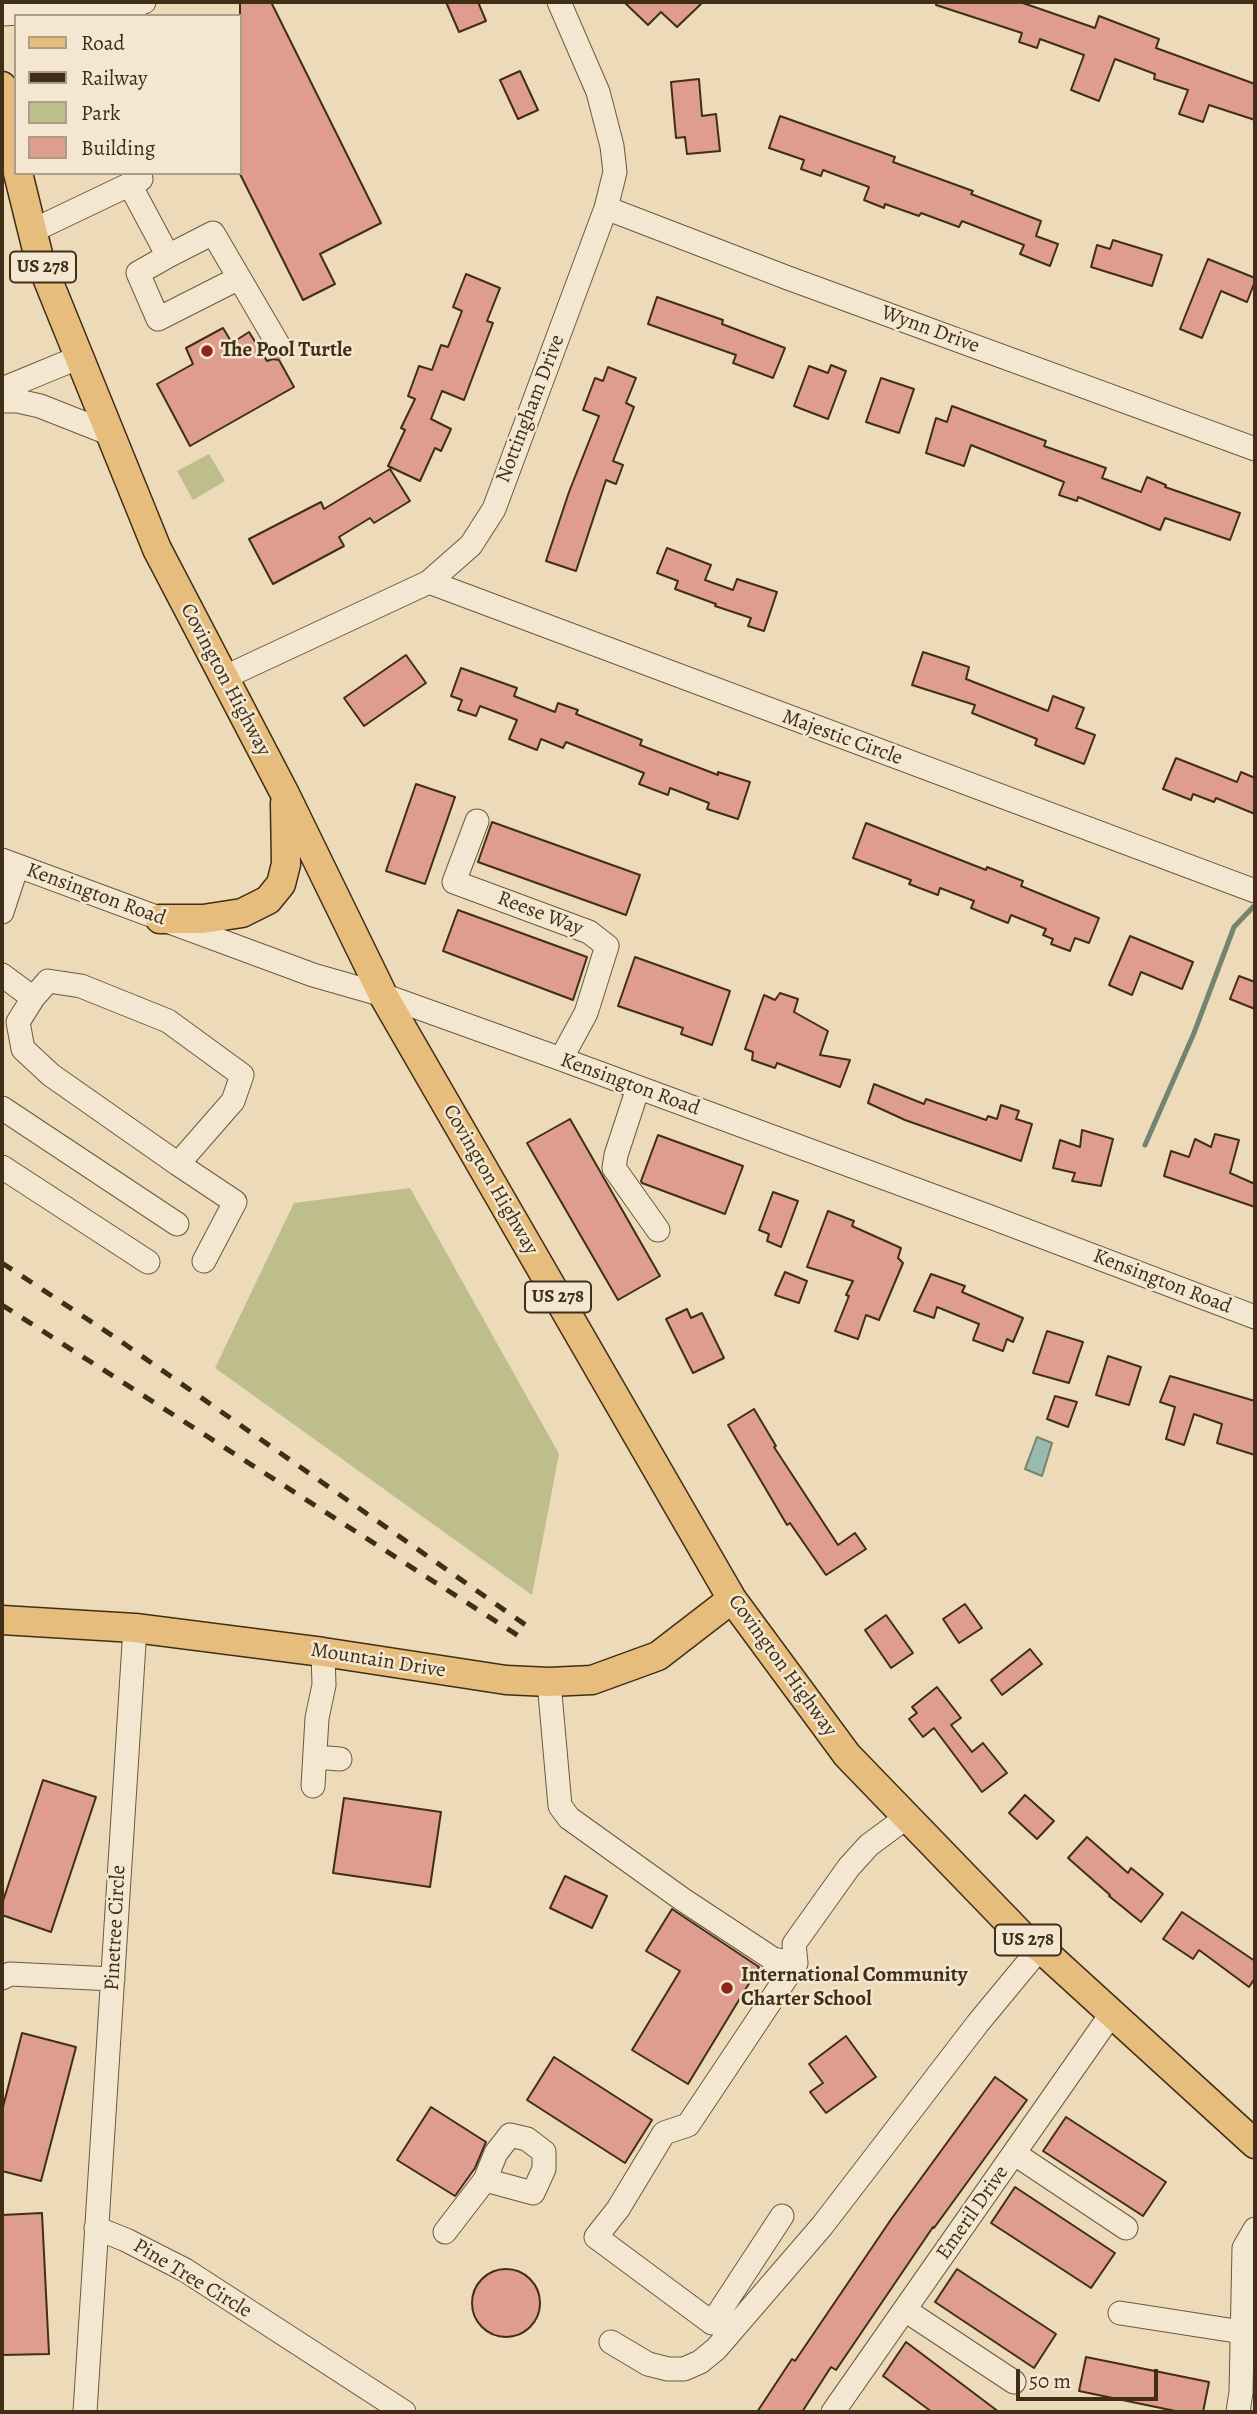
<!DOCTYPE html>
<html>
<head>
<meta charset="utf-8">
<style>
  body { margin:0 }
  #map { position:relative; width:1257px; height:2414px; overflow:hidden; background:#ecdab8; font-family:Alegreya,serif }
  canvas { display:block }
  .frame { position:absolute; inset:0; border:4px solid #402e16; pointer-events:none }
  .legend { position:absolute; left:14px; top:14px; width:228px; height:161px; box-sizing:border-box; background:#f3e7d1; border:2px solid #ab9d86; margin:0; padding:9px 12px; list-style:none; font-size:21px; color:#402e16 }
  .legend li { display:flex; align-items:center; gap:14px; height:35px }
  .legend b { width:35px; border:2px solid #ab9d86 }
  .scale { position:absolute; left:1016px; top:2369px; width:142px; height:32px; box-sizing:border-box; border:4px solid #402e16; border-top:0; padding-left:9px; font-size:21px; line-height:24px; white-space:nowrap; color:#402e16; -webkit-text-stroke:5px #f3e7d1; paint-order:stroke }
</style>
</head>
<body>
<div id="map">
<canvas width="1257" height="2414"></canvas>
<div class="frame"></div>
<ul class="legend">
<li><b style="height:9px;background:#e6bd7c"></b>Road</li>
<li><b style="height:9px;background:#402e16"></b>Railway</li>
<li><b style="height:19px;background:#bdbe8b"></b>Park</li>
<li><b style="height:19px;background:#df9d90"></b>Building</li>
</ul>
<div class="scale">50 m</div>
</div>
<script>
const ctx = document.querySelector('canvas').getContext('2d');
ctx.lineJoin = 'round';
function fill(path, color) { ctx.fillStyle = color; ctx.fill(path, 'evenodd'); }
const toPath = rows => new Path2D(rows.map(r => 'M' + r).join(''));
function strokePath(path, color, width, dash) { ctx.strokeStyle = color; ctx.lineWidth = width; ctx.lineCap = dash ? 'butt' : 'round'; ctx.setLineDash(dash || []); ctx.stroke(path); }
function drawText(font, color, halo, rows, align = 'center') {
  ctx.font = font + ' Alegreya,serif'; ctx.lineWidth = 5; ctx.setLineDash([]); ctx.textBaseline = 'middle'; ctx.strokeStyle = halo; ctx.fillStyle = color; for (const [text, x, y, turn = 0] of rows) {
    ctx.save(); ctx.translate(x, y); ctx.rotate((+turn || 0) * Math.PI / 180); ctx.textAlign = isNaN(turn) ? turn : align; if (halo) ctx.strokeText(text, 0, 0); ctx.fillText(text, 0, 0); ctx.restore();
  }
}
fill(toPath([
  [209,454,225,481,193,500,177,471],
  [410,1188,559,1454,532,1595,215,1368,294,1203]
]), '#bdbe8b');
const water = toPath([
  [1037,1437,1052,1443,1042,1476,1025,1469,1037,1437]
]);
fill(water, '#99bbae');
strokePath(water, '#758371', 2);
strokePath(toPath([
  [1145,1145,1194,1033,1234,927,1253,907]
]), '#758371', 5);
const building = toPath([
  [240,2,271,2,381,223,320,254,335,284,303,300,240,174,240,2],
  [446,2,478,2,486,21,459,32,446,2],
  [624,2,703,2,677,27,661,12,648,25,624,2],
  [936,2,1020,2,1095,28,1099,16,1159,39,1156,48,1255,84,1255,120,1209,105,1203,122,1179,114,1188,90,1154,79,1155,74,1115,59,1099,101,1071,90,1084,55,1040,39,1037,48,1019,42,1022,33,936,5,936,2],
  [520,71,538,110,518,119,500,80,520,71],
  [699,79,702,116,716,114,720,151,687,154,685,137,676,138,671,82,699,79],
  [780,116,895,157,893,162,973,191,971,194,1041,221,1036,236,1058,244,1050,266,1020,254,1024,245,962,221,959,227,921,213,919,216,885,204,884,208,864,200,869,187,823,170,821,176,801,169,804,160,769,148,780,116],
  [1113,240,1162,255,1152,286,1091,267,1097,245,1110,249,1113,240],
  [1208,259,1255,278,1255,281,1247,302,1221,291,1202,338,1180,329,1208,259],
  [466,274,500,288,487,321,493,323,464,400,442,391,431,419,451,429,441,451,435,448,420,481,388,466,405,430,401,428,415,399,408,396,419,366,432,370,441,345,448,347,462,311,453,307,466,274],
  [657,297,723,320,722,324,785,348,773,378,733,363,736,355,648,324,657,297],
  [223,328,232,343,249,332,267,361,273,359,279,360,294,387,190,446,157,384,193,364,186,348,223,328],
  [831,365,846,371,828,419,794,406,809,366,828,373,831,365],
  [608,367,636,378,626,403,634,407,613,461,623,465,616,484,606,480,576,571,546,561,569,492,599,416,583,410,595,378,603,381,608,367],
  [881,378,914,389,899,433,866,422,881,378],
  [952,406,1046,441,1044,446,1106,468,1102,478,1141,492,1147,477,1166,485,1165,487,1240,513,1230,540,1165,518,1160,530,1078,497,1077,501,1059,495,1064,482,971,445,964,466,926,453,936,418,947,422,952,406],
  [390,469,410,501,374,523,370,518,339,537,344,546,273,584,249,539,321,502,324,509,390,469],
  [667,548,711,565,705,580,733,590,737,579,777,592,764,631,748,626,751,618,715,606,716,604,675,589,678,581,657,573,667,548],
  [923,652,969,667,966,679,1048,711,1053,696,1084,708,1076,728,1095,735,1084,764,1035,745,1037,739,972,713,975,705,912,685,923,652],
  [406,655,426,683,364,726,344,698,406,655],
  [461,668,517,688,514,696,555,712,558,703,578,710,576,714,642,740,640,745,718,775,718,772,750,782,738,819,707,809,709,803,670,788,668,795,639,784,644,773,566,742,563,748,541,739,537,750,509,739,517,720,480,706,476,716,458,710,462,700,451,696,461,668],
  [1176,758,1237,782,1241,772,1255,778,1255,814,1216,798,1214,802,1193,794,1191,800,1163,789,1176,758],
  [416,784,455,797,425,884,386,871,416,784],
  [492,822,640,875,626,915,478,862,492,822],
  [866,823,986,870,987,867,1023,881,1021,886,1099,918,1089,943,1075,938,1070,951,1051,944,1053,939,1043,935,1046,929,1011,915,1008,923,971,908,974,901,940,888,938,895,909,884,911,880,853,858,866,823],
  [458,910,587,957,573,1000,443,951,458,910],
  [1130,936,1193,962,1182,989,1141,972,1132,995,1109,985,1130,936],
  [635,957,730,991,712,1045,681,1034,683,1028,618,1006,635,957],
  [1239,976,1255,982,1255,1009,1230,999,1239,976],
  [780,993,798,999,794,1012,828,1031,820,1055,850,1060,840,1087,777,1063,775,1068,752,1060,753,1052,745,1049,764,995,775,1000,780,993],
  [874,1084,924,1104,926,1099,986,1120,988,1116,997,1119,1001,1105,1019,1111,1016,1119,1032,1124,1021,1161,905,1120,868,1103,874,1084],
  [570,1119,660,1276,618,1300,527,1143,570,1119],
  [1082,1130,1113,1139,1101,1186,1072,1181,1075,1173,1053,1168,1060,1140,1080,1147,1082,1130],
  [1215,1134,1239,1140,1230,1173,1255,1184,1255,1207,1164,1176,1171,1151,1189,1157,1195,1139,1211,1147,1215,1134],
  [658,1135,743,1166,725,1214,642,1183,641,1181,658,1135],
  [773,1192,798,1201,781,1247,767,1241,769,1234,759,1230,773,1192],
  [828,1211,854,1221,852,1226,901,1248,898,1258,903,1263,879,1320,866,1315,858,1339,835,1331,849,1296,846,1295,853,1281,807,1267,828,1211],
  [785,1272,807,1281,799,1303,775,1295,785,1272],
  [931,1274,965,1286,962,1292,1023,1318,1013,1342,1007,1339,1003,1351,973,1340,979,1324,937,1307,934,1318,914,1311,931,1274],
  [687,1309,691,1318,702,1313,724,1358,693,1373,666,1319,687,1309],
  [1047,1331,1083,1342,1069,1383,1033,1373,1047,1331],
  [1108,1356,1141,1367,1129,1405,1096,1395,1108,1356],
  [1170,1376,1255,1401,1255,1455,1217,1443,1222,1424,1194,1414,1184,1445,1166,1439,1175,1407,1160,1402,1170,1376],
  [1055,1396,1077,1402,1068,1427,1047,1419,1055,1396],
  [754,1409,776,1446,774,1447,838,1545,855,1533,866,1549,826,1575,790,1523,787,1525,728,1425,754,1409],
  [965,1604,982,1628,959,1643,943,1619,965,1604],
  [886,1615,913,1653,891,1668,865,1630,886,1615],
  [1030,1649,1042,1664,1002,1695,991,1680,1030,1649],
  [937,1687,961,1718,951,1725,972,1752,983,1743,1007,1773,982,1792,934,1728,923,1737,909,1719,917,1713,912,1707,937,1687],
  [43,1780,96,1797,51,1932,2,1915,2,1904,43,1780],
  [1025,1795,1054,1821,1037,1839,1009,1813,1025,1795],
  [344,1798,441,1812,430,1887,333,1873,344,1798],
  [1087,1837,1128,1873,1131,1868,1163,1894,1141,1922,1109,1896,1110,1895,1068,1858,1087,1837],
  [565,1876,607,1896,592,1928,550,1908,565,1876],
  [672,1909,759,1967,688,2084,632,2050,680,1971,646,1951,672,1909],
  [1182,1912,1255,1961,1255,1978,1249,1987,1199,1950,1193,1959,1163,1939,1182,1912],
  [22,2033,76,2047,41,2181,2,2171,2,2111,22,2033],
  [846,2036,876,2077,826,2113,810,2092,823,2083,809,2064,846,2036],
  [554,2057,652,2120,625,2163,527,2100,554,2057],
  [995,2077,1027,2100,934,2228,933,2227,836,2370,831,2367,802,2412,757,2412,792,2359,795,2361,892,2218,995,2077],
  [431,2107,486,2142,475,2168,455,2196,397,2160,431,2107],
  [1066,2117,1166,2182,1143,2216,1043,2151,1066,2117],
  [1015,2187,1115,2253,1091,2288,991,2223,1015,2187],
  [42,2213,49,2354,2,2355,2,2215,42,2213],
  [957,2269,1056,2334,1034,2368,935,2302,957,2269],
  '472 2303a34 34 0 1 1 68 0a34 34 0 1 1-68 0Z',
  [906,2342,999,2412,932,2412,883,2376,906,2342],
  [1086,2357,1209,2382,1203,2412,1180,2412,1079,2391,1086,2357]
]);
fill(building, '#df9d90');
strokePath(building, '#402e16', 2);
const minor = toPath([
  [2,14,132,7,144,2],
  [130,185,168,256,213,233,279,346],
  [606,208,788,278,1255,449],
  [32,231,141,179],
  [168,256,138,273,158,319,239,278],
  [2,389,80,357],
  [2,401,18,401,40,406,111,434],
  [429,582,1255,891],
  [223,678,429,582,471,545,494,509,606,208,615,172,612,146,598,92,559,2],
  [477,821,454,882,589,932,607,946,586,1013,561,1059],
  [2,860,313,975,383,995,561,1059,985,1215,1255,1317],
  [2,912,17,866],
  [2,975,33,998],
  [48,981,81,986,168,1021,242,1075,233,1101,178,1164,51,1075,23,1049,18,1022,33,998,48,981],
  [638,1088,616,1155,614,1168,658,1230],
  [2,1108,177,1224],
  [178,1164,235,1202,204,1261],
  [2,1167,148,1262],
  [549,1682,560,1806,569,1818,682,1899,773,1959,796,1963],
  [315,1757,340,1759],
  [313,1786,317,1718,324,1685,323,1652],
  [2,1978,10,1974,113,1979],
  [1015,2154,1126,2228],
  [782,2216,712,2323,596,2237,618,2209,664,2133,688,2125,796,1963,794,1944,849,1867,869,1845,907,1817],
  [96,2228,126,2240,185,2270,404,2412],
  [445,2232,485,2180,496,2153,510,2135,527,2139,544,2152,544,2169,533,2193,485,2180],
  [905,2310,1014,2382],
  [1120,2313,1242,2332],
  [611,2342,648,2364,668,2369,684,2369,700,2362,716,2349,822,2226,978,2023,1040,1948],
  [85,2412,135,1628],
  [833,2412,1112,2013],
  [1238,2412,1241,2392,1244,2248,1255,2229]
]);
const major = toPath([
  [2,86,8,135,16,166],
  [18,173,39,258,157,549,285,794,383,995,732,1599,847,1755,1022,1936,1040,1948,1255,2144],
  [160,919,203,919,242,913,268,900,281,884,286,864,285,803],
  [2,1620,135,1628,323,1652,506,1680,549,1682,592,1680,658,1656,732,1599]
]);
strokePath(minor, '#6b593e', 25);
strokePath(major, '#402e16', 31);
strokePath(minor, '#f3e7d1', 23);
strokePath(major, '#e6bd7c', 28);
strokePath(toPath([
  [2,1263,116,1338,530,1628],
  [2,1305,522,1638]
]), '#402e16', 5, [12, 12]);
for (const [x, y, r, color] of [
  [207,351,7,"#8f2418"],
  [727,1988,7,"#8f2418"]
]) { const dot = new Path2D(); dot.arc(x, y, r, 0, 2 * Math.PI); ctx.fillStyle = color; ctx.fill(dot); strokePath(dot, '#f3e7d1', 2.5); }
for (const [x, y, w] of [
  [43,267,66],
  [558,1297,66],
  [1028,1940,66]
]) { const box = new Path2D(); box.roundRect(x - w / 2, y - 15.5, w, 31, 5); ctx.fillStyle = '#f3e7d1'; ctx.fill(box); strokePath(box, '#402e16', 2); }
drawText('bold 19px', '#402e16', null, [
  ["US 278",43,267],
  ["US 278",558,1297],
  ["US 278",1028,1940]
]);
drawText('21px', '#402e16', '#f3e7d1', [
  ["Wynn Drive",930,330,20],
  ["Nottingham Drive",531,409,-69],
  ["Covington Highway",225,680,62],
  ["Majestic Circle",842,738,20],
  ["Kensington Road",96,895,20],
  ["Reese Way",540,914,21],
  ["Kensington Road",630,1085,20],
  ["Covington Highway",490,1180,60],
  ["Kensington Road",1162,1282,21],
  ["Mountain Drive",378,1661,9],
  ["Covington Highway",782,1666,54],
  ["Pinetree Circle",116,1928,-87],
  ["Emeril Drive",973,2213,-55],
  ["Pine Tree Circle",192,2279,31]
]);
drawText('bold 21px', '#402e16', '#f3e7d1', [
  ["The Pool Turtle",221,351],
  ["International Community",741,1976],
  ["Charter School",741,2000]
], 'left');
</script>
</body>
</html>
